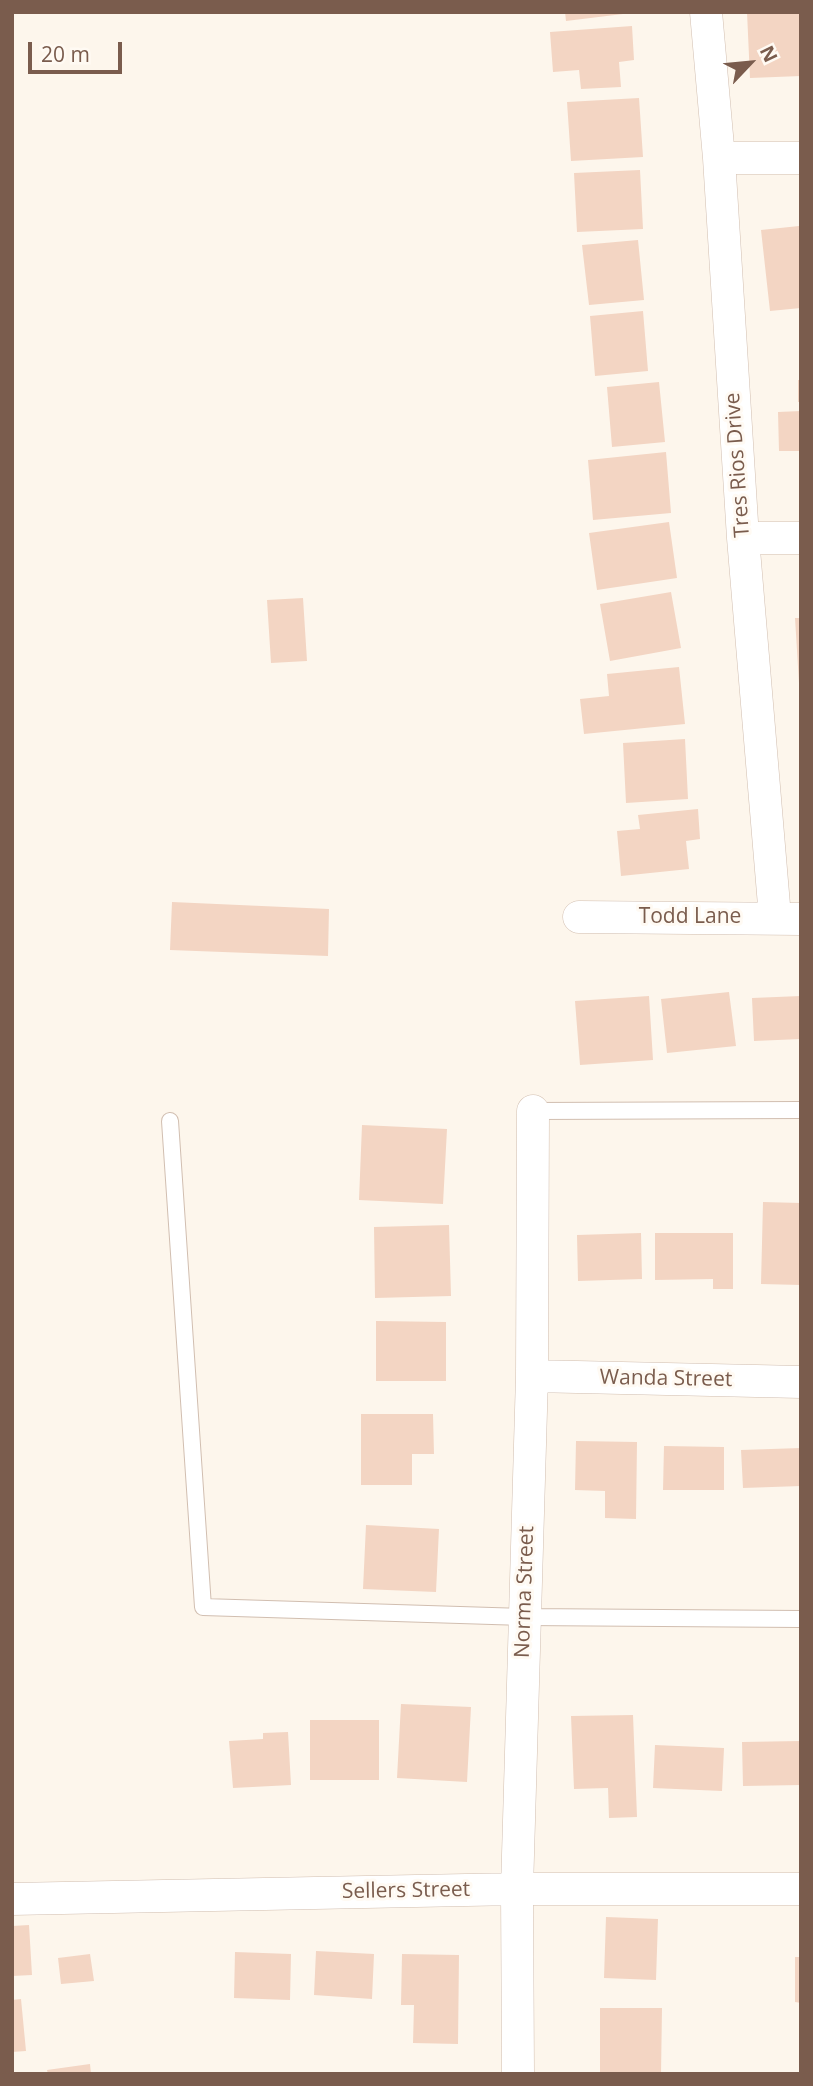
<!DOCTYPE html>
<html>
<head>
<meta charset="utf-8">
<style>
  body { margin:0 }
  #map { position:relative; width:813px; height:2086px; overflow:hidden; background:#fdf6ec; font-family:"Open Sans",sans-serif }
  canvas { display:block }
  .frame { position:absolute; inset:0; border:14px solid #7a5c4d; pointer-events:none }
  .north { position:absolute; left:715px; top:28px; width:70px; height:70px; -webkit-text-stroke:5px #fffaf3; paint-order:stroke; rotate:64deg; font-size:19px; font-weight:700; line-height:28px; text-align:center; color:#7a5c4d }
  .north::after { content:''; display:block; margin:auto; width:24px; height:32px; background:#7a5c4d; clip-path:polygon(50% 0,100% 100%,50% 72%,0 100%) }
  .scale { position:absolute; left:28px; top:42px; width:94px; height:32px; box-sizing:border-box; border:4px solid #7a5c4d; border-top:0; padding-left:9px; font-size:21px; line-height:24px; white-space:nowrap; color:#7a5c4d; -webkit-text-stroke:5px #fffaf3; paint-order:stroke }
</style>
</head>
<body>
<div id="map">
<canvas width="813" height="2086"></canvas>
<div class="frame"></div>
<div class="north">N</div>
<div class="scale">20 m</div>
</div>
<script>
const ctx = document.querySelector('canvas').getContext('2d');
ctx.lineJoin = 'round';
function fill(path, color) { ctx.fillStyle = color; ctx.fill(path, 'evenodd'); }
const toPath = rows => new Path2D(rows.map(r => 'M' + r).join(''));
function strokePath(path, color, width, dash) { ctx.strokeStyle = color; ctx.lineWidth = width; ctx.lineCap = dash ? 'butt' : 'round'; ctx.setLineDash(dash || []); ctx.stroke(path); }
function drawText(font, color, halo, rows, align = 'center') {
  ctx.font = font + ' "Open Sans",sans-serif'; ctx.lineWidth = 6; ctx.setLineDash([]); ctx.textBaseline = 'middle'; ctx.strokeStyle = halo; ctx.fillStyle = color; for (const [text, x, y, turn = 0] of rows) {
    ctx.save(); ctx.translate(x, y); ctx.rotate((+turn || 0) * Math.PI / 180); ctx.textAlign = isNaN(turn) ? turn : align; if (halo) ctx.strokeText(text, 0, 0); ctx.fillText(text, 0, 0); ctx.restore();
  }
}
fill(toPath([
  [565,12,623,12,623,14,566,21],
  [747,12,801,12,801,76,750,78],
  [632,26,634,60,619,62,621,87,581,89,579,70,553,72,550,32],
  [639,98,643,157,571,161,567,102],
  [640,170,643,229,577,232,574,173],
  [799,226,801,308,770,311,761,230],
  [638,240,644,300,589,305,582,245],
  [643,311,648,371,595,376,590,316],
  [798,380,801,380,801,402,798,402],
  [659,382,665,442,612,447,607,387],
  [801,411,801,451,779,451,778,412],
  [666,452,671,513,593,520,588,460],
  [669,522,677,578,597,590,589,533],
  [671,592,681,648,610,661,600,604],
  [303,598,307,661,271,663,267,600],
  [795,618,801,618,801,683,799,683],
  [679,667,685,724,584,734,580,699,609,696,607,674],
  [685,739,688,799,626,803,623,743],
  [698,809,700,839,686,841,689,869,621,876,617,831,640,829,638,815],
  [172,902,329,909,328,956,170,950],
  [729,992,736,1046,667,1053,661,999],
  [649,996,653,1060,580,1065,575,1001],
  [801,996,801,1039,754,1041,752,998],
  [362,1125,447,1129,443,1204,359,1200],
  [763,1202,801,1203,801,1285,761,1284],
  [449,1225,451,1296,375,1298,374,1227],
  [641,1233,642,1279,578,1281,577,1235],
  [655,1233,733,1233,733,1289,713,1289,713,1279,655,1280],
  [376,1321,446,1322,446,1381,376,1381],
  [361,1414,433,1414,434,1454,412,1454,412,1485,361,1485],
  [576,1441,637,1442,636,1519,605,1518,605,1491,575,1490],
  [664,1446,724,1447,724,1490,663,1490],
  [801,1448,801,1486,743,1488,741,1450],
  [366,1525,439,1529,436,1592,363,1589],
  [401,1704,471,1707,467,1782,397,1778],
  [633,1715,637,1817,609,1818,608,1788,574,1789,571,1716],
  [310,1720,379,1720,379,1780,310,1780],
  [288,1732,291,1785,233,1788,229,1741,263,1739,263,1733],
  [801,1741,801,1785,743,1786,742,1742],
  [655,1745,724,1748,722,1791,653,1788],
  [606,1917,658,1919,656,1980,604,1978],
  [29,1925,32,1975,12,1976,12,1926],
  [316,1951,374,1954,372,1999,314,1995],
  [235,1952,291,1954,290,2000,234,1998],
  [90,1954,94,1981,61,1984,58,1958],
  [402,1954,459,1955,458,2044,413,2043,414,2005,401,2005],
  [795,1957,801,1957,801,2003,795,2002],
  [21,1999,26,2051,12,2052,12,2000],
  [600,2008,662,2008,661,2074,600,2074],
  [90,2064,91,2074,48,2074,47,2070]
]), '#f3d5c3');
const lane = toPath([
  [533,1111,801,1110],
  [170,1121,203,1607,524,1617,801,1619]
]);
const street = toPath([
  [706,12,719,158,743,538,775,917],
  [719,158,801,158],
  [743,538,801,538],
  [579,917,801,919],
  [532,1376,801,1382],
  [12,1899,517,1889,801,1889],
  [518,2074,517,1889,532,1376,533,1111]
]);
strokePath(lane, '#d1beb0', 18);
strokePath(street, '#d1beb0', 33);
strokePath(lane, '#fff', 16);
strokePath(street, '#fff', 32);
drawText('21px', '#7a5c4d', '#fffaf3', [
  ["Tres Rios Drive",738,465,-94],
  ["Todd Lane",690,917],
  ["Wanda Street",666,1379,1],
  ["Norma Street",525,1592,-88],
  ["Sellers Street",406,1891,-1]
]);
</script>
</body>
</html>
